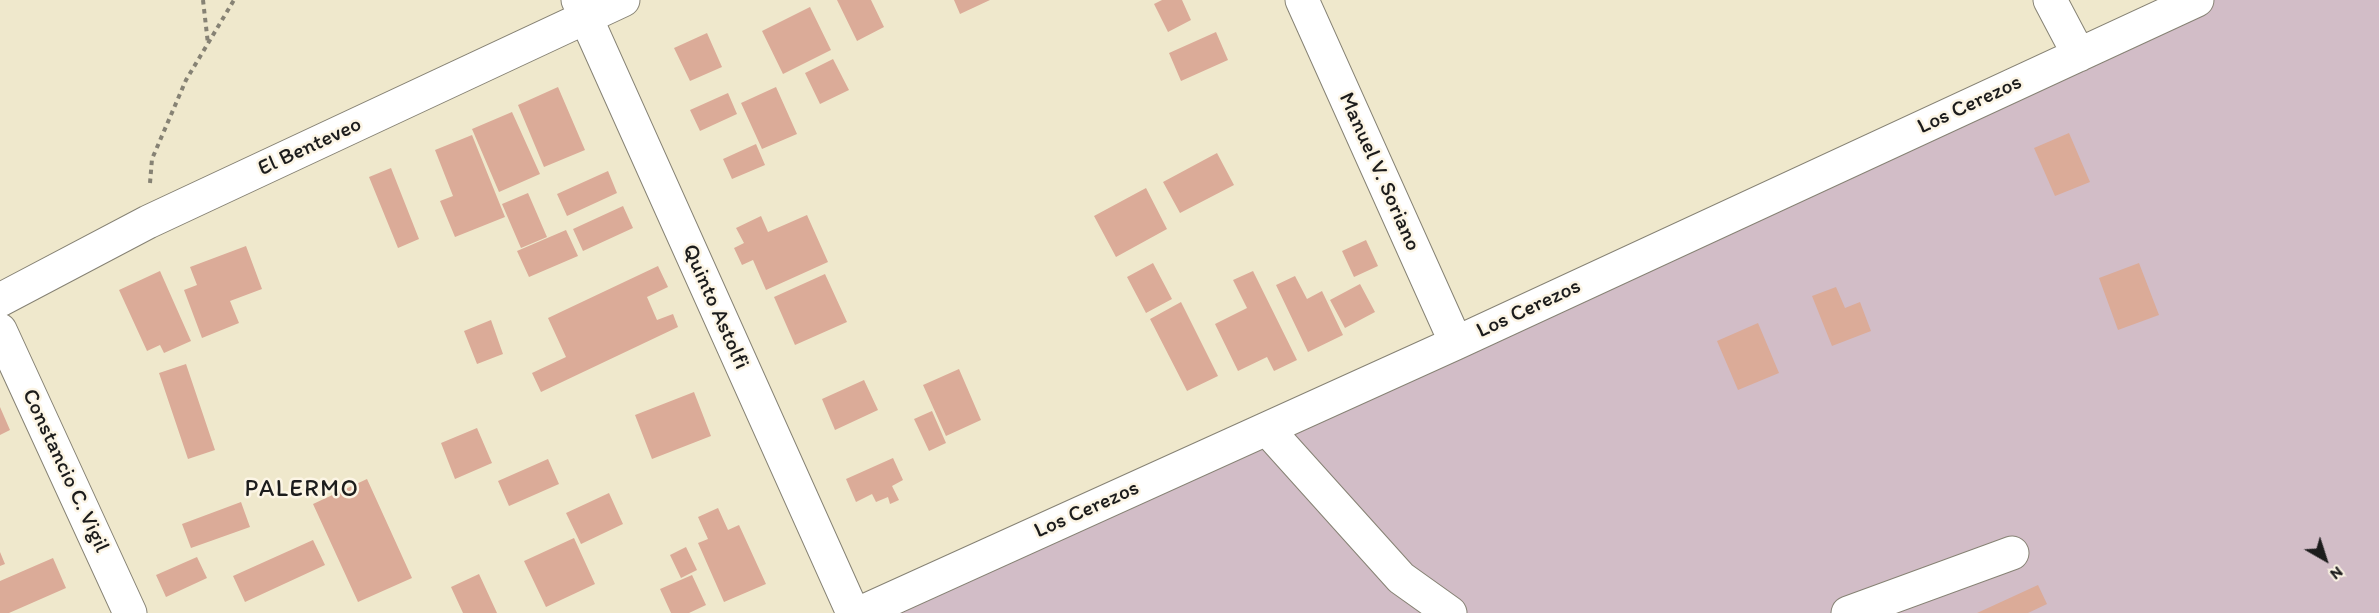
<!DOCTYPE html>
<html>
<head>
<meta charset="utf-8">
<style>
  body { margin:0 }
  #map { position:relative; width:2379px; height:613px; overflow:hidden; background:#efe8cc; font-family:Itim,sans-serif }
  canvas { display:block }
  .north { position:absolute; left:2295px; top:529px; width:60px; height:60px; -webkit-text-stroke:4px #fcf5e5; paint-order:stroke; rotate:141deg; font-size:16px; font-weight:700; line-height:24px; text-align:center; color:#1c1c1c }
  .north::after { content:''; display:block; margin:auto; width:21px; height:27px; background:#1c1c1c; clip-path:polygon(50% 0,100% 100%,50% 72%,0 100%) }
</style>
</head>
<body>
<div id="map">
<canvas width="2379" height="613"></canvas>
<div class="north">N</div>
</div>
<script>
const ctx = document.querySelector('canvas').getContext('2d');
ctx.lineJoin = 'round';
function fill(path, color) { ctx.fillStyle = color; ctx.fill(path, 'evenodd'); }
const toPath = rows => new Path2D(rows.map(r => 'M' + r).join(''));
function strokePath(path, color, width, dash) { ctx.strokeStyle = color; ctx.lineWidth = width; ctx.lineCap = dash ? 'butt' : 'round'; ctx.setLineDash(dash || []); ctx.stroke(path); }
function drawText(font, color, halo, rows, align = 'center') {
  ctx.font = font + ' Itim,sans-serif'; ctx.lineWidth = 5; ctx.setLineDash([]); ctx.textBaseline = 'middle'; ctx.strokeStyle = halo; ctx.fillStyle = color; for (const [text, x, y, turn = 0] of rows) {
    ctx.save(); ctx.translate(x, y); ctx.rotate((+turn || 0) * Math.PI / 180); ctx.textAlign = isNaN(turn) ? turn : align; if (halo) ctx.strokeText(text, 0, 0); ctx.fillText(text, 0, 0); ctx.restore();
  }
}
fill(toPath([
  [2197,0,2379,0,2379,613,860,613]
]), '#d2bdc7');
fill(toPath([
  [837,0,871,0,884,27,857,41],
  [954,0,990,0,960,14],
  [1162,0,1182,0,1191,20,1168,32,1154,4],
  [810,7,831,50,783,74,762,31],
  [1216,32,1228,60,1181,81,1169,53],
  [707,33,722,67,690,81,674,48],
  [833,59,849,90,820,104,805,73],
  [558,87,585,150,544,167,518,105],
  [776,87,797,134,762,149,741,103],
  [728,93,737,114,700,131,690,110],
  [512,112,540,174,499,192,472,129],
  [2069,133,2090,182,2055,196,2034,148],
  [472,135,505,217,455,237,440,201,453,196,435,150],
  [756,144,765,165,732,179,723,159],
  [1217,153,1234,185,1180,213,1163,182],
  [391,168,419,239,398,248,369,177],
  [608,171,617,193,567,216,557,194],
  [1146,188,1167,229,1116,257,1094,216],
  [528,193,547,237,521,248,502,204],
  [623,206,633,228,583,251,573,229],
  [807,215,828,262,766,290,753,260,742,265,734,248,744,243,736,228,761,216,768,232],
  [566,230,578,256,529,277,517,251],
  [1366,240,1378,266,1354,277,1342,251],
  [246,246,262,289,230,301,239,323,202,338,184,290,197,285,190,267],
  [1153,263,1172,299,1146,313,1127,277],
  [2139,263,2159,315,2118,330,2099,278],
  [658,266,668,287,647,297,657,320,673,314,678,327,541,392,532,373,566,357,548,318],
  [160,271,191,341,164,353,160,345,147,351,119,290],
  [1253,271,1297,360,1274,371,1267,357,1238,371,1215,324,1247,308,1233,280],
  [825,274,847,322,795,345,774,297],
  [1295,276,1307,299,1322,291,1343,335,1308,352,1276,285],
  [1360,284,1375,312,1345,328,1330,300],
  [1836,287,1845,308,1860,302,1871,331,1832,346,1812,296],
  [1181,302,1218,376,1187,391,1150,319],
  [491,320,503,354,477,364,464,331],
  [1758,323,1779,373,1738,390,1717,341],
  [186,364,215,450,188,459,159,373],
  [959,369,981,420,946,436,923,385],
  [864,380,878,410,835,430,822,399],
  [694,392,711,436,652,459,635,415],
  [0,407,10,430,0,435],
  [932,411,946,443,929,451,914,419],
  [477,428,492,463,455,479,441,443],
  [893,458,903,480,892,486,899,500,890,504,888,497,876,502,872,494,856,502,846,479],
  [548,459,559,484,509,506,498,481],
  [367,479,412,578,358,602,313,504],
  [609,493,623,524,581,544,566,513],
  [241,502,250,527,191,548,182,524],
  [718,508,728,530,739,525,766,584,724,602,698,543,708,539,698,517],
  [574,538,595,584,546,607,524,561],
  [313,540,325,565,245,602,233,576],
  [686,547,697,570,681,578,670,555],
  [0,552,5,564,0,566],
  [197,557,207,578,166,597,156,575],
  [53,558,66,588,9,613,0,613,0,581],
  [479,574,497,613,463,613,451,587],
  [692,575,706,605,689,613,671,613,660,589],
  [2038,585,2047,604,2028,613,1977,613]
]), '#dbab98');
const minor = toPath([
  [578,0,853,613],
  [1302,0,1456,343],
  [2050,0,2079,55],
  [0,300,148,222,623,0],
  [0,330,130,613],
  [1267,429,1401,578,1450,613],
  [860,613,1456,343,2197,0],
  [1848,613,2012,553]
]);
strokePath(minor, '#868274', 35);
strokePath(toPath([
  [203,0,208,44],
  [150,183,152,159,186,80,234,0]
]), '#868274', 4, [4.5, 4.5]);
strokePath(minor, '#fff', 33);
drawText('22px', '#1c1c1c', '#fcf5e5', [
  ["Los Cerezos",1970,105,-25],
  ["El Benteveo",310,147,-25],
  ["Manuel V. Soriano",1379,172,66],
  ["Quinto Astolfi",715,307,66],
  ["Los Cerezos",1529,309,-25],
  ["Constancio C. Vigil",65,471,65],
  ["Los Cerezos",1087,510,-24]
]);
ctx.letterSpacing = '1.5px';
drawText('24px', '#1c1c1c', '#fcf5e5', [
  ["PALERMO",302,490]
]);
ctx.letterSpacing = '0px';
</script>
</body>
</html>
